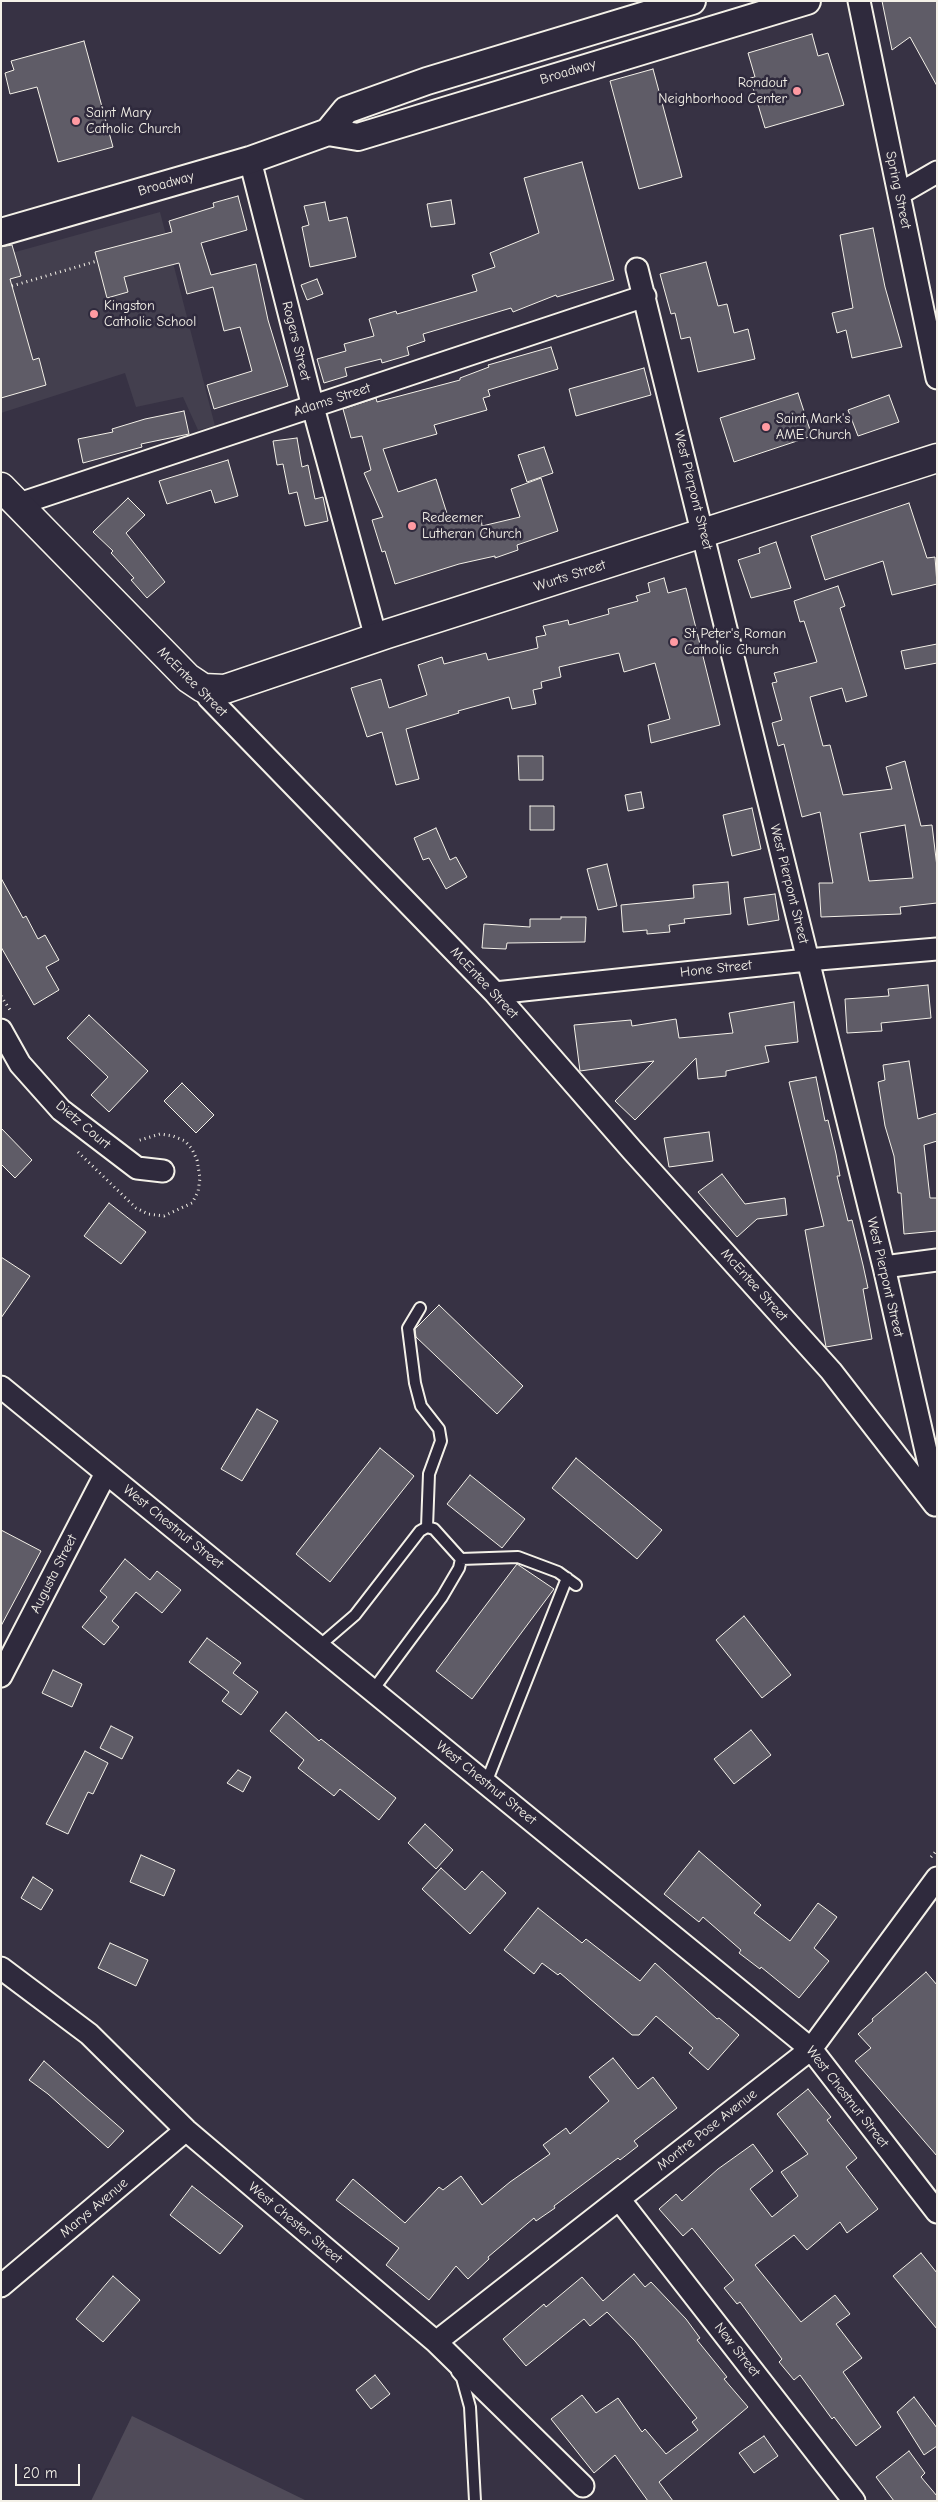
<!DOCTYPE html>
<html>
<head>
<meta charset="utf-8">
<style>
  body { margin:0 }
  #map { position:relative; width:938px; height:2502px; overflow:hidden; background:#373244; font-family:"Comic Neue",sans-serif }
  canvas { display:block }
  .frame { position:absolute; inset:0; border:2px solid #f4f1e8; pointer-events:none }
  .scale { position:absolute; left:15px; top:2464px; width:65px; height:22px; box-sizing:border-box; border:2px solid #f4f1e8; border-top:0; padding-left:6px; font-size:15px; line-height:18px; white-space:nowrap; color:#f4f1e8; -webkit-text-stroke:4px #2f2a3d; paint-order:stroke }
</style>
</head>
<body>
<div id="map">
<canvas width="938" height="2502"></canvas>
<div class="frame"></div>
<div class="scale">20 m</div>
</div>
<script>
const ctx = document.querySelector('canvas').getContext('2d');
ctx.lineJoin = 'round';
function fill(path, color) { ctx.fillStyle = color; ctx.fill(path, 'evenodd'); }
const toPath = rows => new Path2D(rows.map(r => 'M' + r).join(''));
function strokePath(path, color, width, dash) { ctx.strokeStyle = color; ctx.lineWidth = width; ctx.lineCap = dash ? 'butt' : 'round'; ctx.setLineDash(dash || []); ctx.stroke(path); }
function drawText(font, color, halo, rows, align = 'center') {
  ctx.font = font + ' "Comic Neue",sans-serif'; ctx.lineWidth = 5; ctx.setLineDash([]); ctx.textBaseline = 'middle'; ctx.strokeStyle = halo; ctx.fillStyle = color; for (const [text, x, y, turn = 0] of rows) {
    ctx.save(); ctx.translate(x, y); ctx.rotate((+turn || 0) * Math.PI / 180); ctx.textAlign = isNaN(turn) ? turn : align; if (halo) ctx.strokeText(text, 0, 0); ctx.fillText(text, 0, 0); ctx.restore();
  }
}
fill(toPath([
  [160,212,215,426,198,430,183,397,136,407,125,373,1,413,1,256]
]), '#433f4e');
fill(toPath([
  [132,2416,307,2501,91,2501]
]), '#504b59');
const building = toPath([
  [882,1,937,1,937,86,910,37,892,50,882,1],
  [812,34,818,56,828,53,844,105,765,128,750,78,755,77,748,53,812,34],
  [84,41,113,147,58,162,37,87,10,94,5,73,14,70,11,61,84,41],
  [653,69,682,177,639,189,610,81,653,69],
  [582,162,614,280,557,297,556,295,513,312,511,308,423,334,425,341,407,347,409,355,382,363,381,359,345,368,347,376,324,383,317,359,346,351,344,344,374,336,369,319,396,311,397,314,477,291,472,275,495,267,490,253,539,233,524,178,582,162],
  [238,196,247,230,201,243,211,275,256,264,268,320,288,386,214,409,207,385,252,371,240,327,224,331,213,287,187,294,179,263,124,277,128,292,107,298,95,252,172,232,169,221,214,207,213,203,238,196],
  [451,200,455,224,431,227,427,204,451,200],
  [325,202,329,221,347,217,356,257,310,267,302,227,309,225,304,206,325,202],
  [873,228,885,287,902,347,852,358,846,330,837,333,832,313,853,308,840,235,873,228],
  [12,245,21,276,10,279,33,360,39,358,46,385,1,398,1,247,12,245],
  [706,262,718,306,727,304,734,333,748,329,755,359,698,372,690,337,681,339,675,313,671,314,660,274,706,262],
  [317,279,323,294,307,300,301,285,317,279],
  [551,347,558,369,488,390,490,396,483,398,487,410,434,425,437,434,383,449,398,492,436,479,450,523,481,517,482,526,520,517,511,489,541,478,558,531,517,545,518,550,495,558,495,556,459,564,395,584,385,551,382,552,372,520,383,517,364,473,371,470,362,436,351,438,343,409,376,398,377,402,460,380,460,378,489,367,488,365,551,347],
  [644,368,651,395,576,416,569,389,644,368],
  [798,393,812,436,734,462,720,418,798,393],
  [889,395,899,422,858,436,848,410,889,395],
  [184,411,189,434,141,444,142,447,83,463,78,439,113,432,112,429,145,419,184,411],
  [297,438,302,467,308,465,315,499,323,497,328,521,305,526,297,492,289,494,283,464,277,465,273,441,297,438],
  [544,447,553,473,527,482,518,455,544,447],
  [228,460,238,496,215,503,211,490,167,504,159,481,228,460],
  [128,498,145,515,126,533,165,582,147,598,131,580,134,578,111,553,113,551,93,532,128,498],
  [909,503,927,558,935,557,937,584,892,595,883,561,825,580,811,536,909,503],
  [776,542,791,588,751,598,738,560,760,553,759,548,776,542],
  [664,578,668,593,686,588,720,725,651,743,648,725,670,719,655,663,624,672,619,653,559,667,561,677,541,682,542,688,533,690,536,704,512,709,509,697,458,711,459,713,406,729,419,779,396,785,382,732,367,737,351,688,381,679,389,708,427,695,418,665,442,657,444,664,486,653,488,660,538,648,536,637,546,635,543,626,568,620,569,625,609,614,608,609,638,601,636,596,650,592,648,583,664,578],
  [838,586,845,606,840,608,867,696,846,702,842,688,810,697,823,746,830,745,843,795,892,789,886,767,905,761,921,826,932,825,937,867,937,903,900,907,901,914,821,917,819,883,833,883,820,812,802,817,784,744,778,746,772,723,782,720,772,683,777,682,774,673,817,662,804,621,800,622,794,601,838,586],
  [905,825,913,878,869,881,860,833,905,825],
  [937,644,937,663,905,669,901,651,937,644],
  [518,756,543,756,543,780,519,780,518,756],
  [641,792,644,808,628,811,625,795,641,792],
  [530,806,554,806,554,830,530,830,530,806],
  [752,808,761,849,732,856,723,815,752,808],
  [436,828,450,860,456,857,467,877,446,889,429,858,423,860,414,838,436,828],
  [607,864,617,906,598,910,587,869,607,864],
  [1,878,23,918,26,916,38,939,45,935,59,960,46,967,59,990,34,1005,1,947,1,878],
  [728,882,731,914,684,919,685,923,669,925,670,932,647,934,647,930,623,932,621,905,694,898,693,885,728,882],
  [775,894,779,920,748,925,744,898,775,894],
  [561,917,586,917,585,942,507,943,506,949,482,948,484,924,530,927,530,919,561,919,561,917],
  [928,985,931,1018,881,1023,882,1031,847,1033,845,999,889,996,888,989,928,985],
  [794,1002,798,1042,765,1046,769,1062,726,1071,726,1076,698,1079,696,1058,635,1120,615,1101,654,1061,580,1071,574,1025,631,1020,632,1026,676,1019,679,1038,733,1033,729,1013,794,1002],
  [89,1015,148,1071,109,1112,91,1095,108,1077,67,1038,89,1015],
  [909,1061,918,1119,937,1113,937,1141,924,1145,930,1198,937,1198,937,1231,904,1234,901,1193,898,1193,894,1156,885,1126,878,1082,885,1080,883,1065,909,1061],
  [816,1077,825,1121,828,1120,836,1154,840,1176,837,1176,848,1221,852,1220,863,1265,868,1288,863,1289,872,1339,826,1347,805,1230,824,1226,789,1082,816,1077],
  [182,1083,214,1115,196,1133,164,1101,182,1083],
  [1,1128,32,1160,15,1178,1,1164,1,1128],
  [709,1132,713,1161,669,1167,664,1138,709,1132],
  [722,1174,745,1204,785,1198,787,1215,757,1219,737,1237,698,1192,722,1174],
  [109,1203,146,1232,121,1264,84,1236,109,1203],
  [1,1257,30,1276,1,1318,1,1257],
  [439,1305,523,1386,497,1414,416,1337,415,1329,439,1305],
  [257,1409,278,1421,242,1481,221,1469,257,1409],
  [380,1448,414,1476,330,1582,296,1554,380,1448],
  [576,1458,662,1530,637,1559,552,1488,576,1458],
  [470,1475,525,1519,502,1548,447,1504,470,1475],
  [1,1530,41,1551,1,1626,1,1530],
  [125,1559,150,1580,157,1571,181,1590,162,1613,136,1592,112,1621,119,1627,104,1645,82,1627,107,1597,100,1591,125,1559],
  [517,1564,554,1589,472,1699,436,1671,517,1564],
  [744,1616,791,1675,762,1698,716,1640,744,1616],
  [207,1638,241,1663,233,1673,258,1692,241,1715,222,1701,229,1692,189,1662,207,1638],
  [53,1670,82,1684,72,1707,42,1693,53,1670],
  [286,1712,319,1741,321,1739,396,1798,379,1820,340,1789,334,1796,298,1768,304,1760,270,1731,286,1712],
  [111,1726,133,1737,122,1759,100,1748,111,1726],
  [751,1730,771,1755,734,1784,714,1759,751,1730],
  [85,1751,108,1763,93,1794,88,1792,68,1834,46,1824,85,1751],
  [238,1770,251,1777,243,1792,227,1783,238,1770],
  [425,1824,453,1850,436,1869,408,1843,425,1824],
  [699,1851,761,1905,754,1913,790,1941,818,1903,837,1917,814,1948,829,1961,799,1998,761,1967,760,1969,739,1953,741,1950,703,1917,699,1922,664,1894,699,1851],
  [141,1855,175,1870,164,1896,130,1882,141,1855],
  [441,1868,465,1890,482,1871,506,1893,470,1934,422,1889,441,1868],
  [33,1877,53,1890,41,1910,21,1898,33,1877],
  [538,1908,582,1943,586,1939,640,1981,655,1963,717,2019,719,2018,739,2035,708,2070,689,2053,693,2048,656,2016,639,2035,632,2035,560,1973,558,1975,542,1963,534,1974,504,1950,538,1908],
  [110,1943,148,1960,136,1986,98,1968,110,1943],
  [926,1972,937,1985,937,2156,855,2061,871,2048,858,2034,873,2021,872,2019,926,1972],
  [613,2058,638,2089,653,2077,677,2108,634,2141,638,2146,620,2160,618,2158,554,2206,555,2208,536,2221,534,2218,488,2257,489,2259,468,2279,456,2266,429,2300,386,2265,399,2248,336,2200,353,2179,405,2223,439,2187,443,2190,461,2176,482,2205,510,2182,550,2154,543,2145,566,2128,570,2134,609,2101,589,2077,613,2058],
  [44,2061,124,2131,108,2148,48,2094,29,2080,44,2061],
  [808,2089,831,2117,827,2120,857,2158,846,2167,878,2209,847,2233,840,2222,807,2250,794,2235,755,2265,801,2322,835,2295,850,2314,836,2324,862,2358,843,2372,881,2427,856,2446,834,2417,832,2419,800,2375,794,2380,779,2362,782,2359,740,2302,737,2304,724,2288,734,2280,692,2228,683,2236,659,2209,676,2194,682,2201,718,2169,753,2144,773,2171,750,2189,772,2217,798,2196,781,2172,808,2154,777,2114,808,2089],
  [192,2186,243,2226,220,2254,170,2215,192,2186],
  [921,2253,937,2273,937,2329,893,2276,921,2253],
  [634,2274,645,2287,651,2282,686,2319,700,2338,697,2340,727,2377,724,2379,748,2407,659,2482,673,2501,648,2501,615,2455,594,2473,551,2419,582,2395,596,2413,618,2398,642,2432,645,2429,666,2454,698,2430,692,2422,697,2418,635,2341,607,2312,590,2326,584,2319,526,2366,503,2339,544,2304,546,2307,582,2277,603,2301,634,2274],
  [113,2276,140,2300,103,2342,76,2319,113,2276],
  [375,2375,390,2394,371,2409,356,2390,375,2375],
  [914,2397,937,2428,937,2446,924,2455,897,2412,914,2397],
  [764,2436,778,2456,754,2473,739,2453,764,2436],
  [909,2451,925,2473,921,2477,937,2496,937,2501,894,2501,876,2477,909,2451]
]);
fill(building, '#5f5c67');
strokePath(building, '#f4f1e8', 1);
const service = toPath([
  [420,1308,408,1328,415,1383,421,1406,439,1429,441,1441,429,1474,427,1527],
  [461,1559,518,1557,558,1572,576,1585],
  [319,1646,355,1615,420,1531,427,1527,434,1529,461,1559,459,1568,442,1597,373,1690],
  [486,1783,567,1578],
  [457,2372,462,2378,470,2407,475,2501]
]);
const minor = toPath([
  [859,1,937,378],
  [250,160,313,407,376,638],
  [899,194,937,172],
  [637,269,884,1267,937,1499],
  [19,504,645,296],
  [203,688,209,698,495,993,632,1150,831,1371,935,1505],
  [495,993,807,960,937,949],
  [1,1030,20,1064,61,1110,137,1168,163,1171],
  [884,1267,937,1260],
  [1,1387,811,2049,937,2212],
  [1,1676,106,1473],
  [1,1968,89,2034,186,2130,436,2342,583,2486],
  [619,2199,854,2501],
  [1,2286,186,2130],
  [436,2342,811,2049,937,1878]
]);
const tertiary = toPath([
  [328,132,346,110,427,81,692,1],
  [1,232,250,160,328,132,358,137,807,1]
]);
const trunk = toPath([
  [1,487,188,678,203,688,225,689,387,634,937,458]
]);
strokePath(service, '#f4f1e8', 14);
strokePath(minor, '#f4f1e8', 25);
strokePath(tertiary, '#f4f1e8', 30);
strokePath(trunk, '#f4f1e8', 31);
strokePath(toPath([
  [12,286,97,261],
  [1,996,10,1010],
  [78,1152,136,1208,148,1214,164,1216,192,1203,198,1192,200,1178,197,1160,192,1149,185,1141,173,1136,160,1134,137,1141],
  [931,1857,937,1850]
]), '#f4f1e8', 3, [1, 4]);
strokePath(service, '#2f2a3d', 10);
strokePath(minor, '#2f2a3d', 21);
strokePath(tertiary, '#2f2a3d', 26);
strokePath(trunk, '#2f2a3d', 28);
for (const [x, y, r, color] of [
  [797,91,5,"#ff9aa2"],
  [76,121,5,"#ff9aa2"],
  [94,314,5,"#ff9aa2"],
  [766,427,5,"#ff9aa2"],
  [412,526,5,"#ff9aa2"],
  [674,642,5,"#ff9aa2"]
]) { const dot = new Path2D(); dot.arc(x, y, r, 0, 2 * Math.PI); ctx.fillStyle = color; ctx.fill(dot); strokePath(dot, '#2f2a3d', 2); }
drawText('14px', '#f4f1e8', '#2f2a3d', [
  ["Broadway",568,72,-17],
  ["Broadway",166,184,-16],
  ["Spring Street",898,190,78],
  ["Rogers Street",296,341,76],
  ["Adams Street",332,400,-18],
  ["West Pierpont Street",693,490,76],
  ["Wurts Street",570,576,-18],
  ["McEntee Street",192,682,45],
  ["West Pierpont Street",789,884,76],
  ["Hone Street",716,969,-6],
  ["McEntee Street",484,983,47],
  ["Dietz Court",83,1125,40],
  ["West Pierpont Street",885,1277,77],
  ["McEntee Street",754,1285,48],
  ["West Chestnut Street",173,1527,39],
  ["Augusta Street",54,1574,-63],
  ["West Chestnut Street",486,1783,39],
  ["West Chestnut Street",847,2097,52],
  ["Montre Pose Avenue",707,2130,-38],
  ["Marys Avenue",94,2208,-40],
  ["West Chester Street",295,2223,40],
  ["New Street",737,2350,52]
]);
drawText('14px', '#f4f1e8', '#2f2a3d', [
  ["Rondout",787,83,"right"],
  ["Neighborhood Center",787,99,"right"],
  ["Saint Mary",86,113],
  ["Catholic Church",86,129],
  ["Kingston",104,306],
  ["Catholic School",104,322],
  ["Saint Mark's",776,419],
  ["AME Church",776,435],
  ["Redeemer",422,518],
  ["Lutheran Church",422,534],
  ["St Peter's Roman",684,634],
  ["Catholic Church",684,650]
], 'left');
</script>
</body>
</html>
